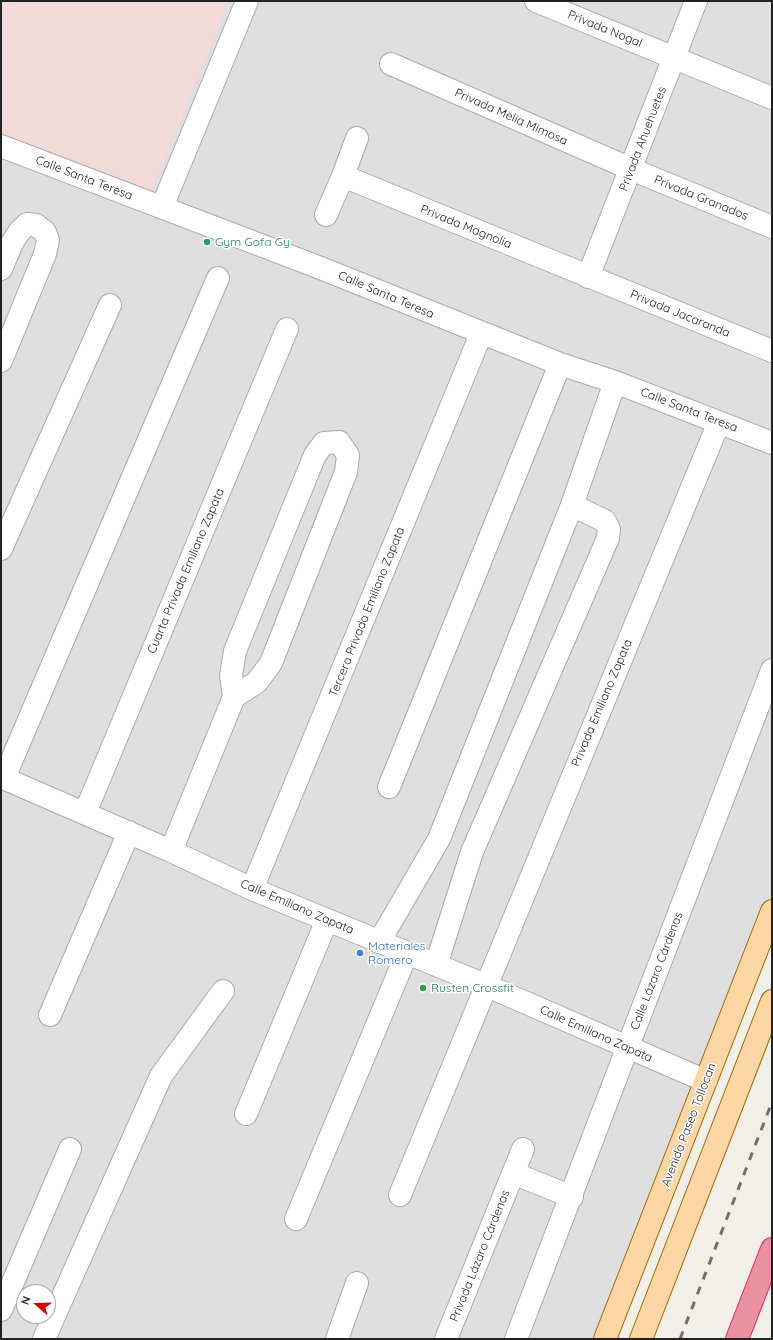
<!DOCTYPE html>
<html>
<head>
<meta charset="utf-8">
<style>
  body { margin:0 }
  #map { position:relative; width:773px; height:1340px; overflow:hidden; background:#f2efe9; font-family:Quicksand,sans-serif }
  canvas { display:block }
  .frame { position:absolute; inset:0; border:2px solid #222; pointer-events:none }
  .north { position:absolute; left:16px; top:1284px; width:40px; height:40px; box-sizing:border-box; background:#fff; border:1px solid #a7a7a7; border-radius:50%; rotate:290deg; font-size:11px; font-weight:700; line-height:16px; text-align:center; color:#222 }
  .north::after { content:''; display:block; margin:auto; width:14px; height:18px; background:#d40000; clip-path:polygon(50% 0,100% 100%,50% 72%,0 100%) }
</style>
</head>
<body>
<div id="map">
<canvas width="773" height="1340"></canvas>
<div class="frame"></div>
<div class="north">N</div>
</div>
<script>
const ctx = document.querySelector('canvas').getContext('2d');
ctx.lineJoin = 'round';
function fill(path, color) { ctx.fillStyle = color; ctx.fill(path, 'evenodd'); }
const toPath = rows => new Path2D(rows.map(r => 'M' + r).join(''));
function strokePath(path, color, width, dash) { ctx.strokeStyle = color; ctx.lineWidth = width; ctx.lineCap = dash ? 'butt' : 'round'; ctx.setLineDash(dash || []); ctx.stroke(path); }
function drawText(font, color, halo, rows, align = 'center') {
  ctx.font = font + ' Quicksand,sans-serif'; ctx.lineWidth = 3; ctx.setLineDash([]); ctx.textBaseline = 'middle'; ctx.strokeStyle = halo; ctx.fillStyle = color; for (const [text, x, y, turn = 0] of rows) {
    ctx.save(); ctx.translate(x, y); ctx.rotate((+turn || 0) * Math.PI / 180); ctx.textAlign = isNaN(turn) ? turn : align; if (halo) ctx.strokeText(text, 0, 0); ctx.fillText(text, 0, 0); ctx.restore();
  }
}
fill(toPath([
  [1,1,772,1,772,904,614,1339,1,1339],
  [24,1292,48,1292,48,1316,24,1316]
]), '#e0dfdf');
fill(toPath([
  [1,1,229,1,149,198,1,139]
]), '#f2dad9');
const minor = toPath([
  [536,1,772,98],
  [391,64,631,169,772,227],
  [1,146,318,267,560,364,615,382,772,443],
  [343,176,772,351],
  [162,207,247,1],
  [326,215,343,176,357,138],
  [1,269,12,243,19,232,27,224,36,225,45,232,48,240,45,254,1,361],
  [588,277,696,1],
  [1,549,110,305],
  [1,777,171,851,252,889,485,985,706,1081],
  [4,778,218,278],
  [389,787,560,364],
  [85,813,287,329],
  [171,851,234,697,257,682,271,663,346,472,348,455,339,442,324,443,315,455,235,651,231,675,234,697],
  [252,889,481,334],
  [379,942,439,839,572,505,615,382],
  [436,965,472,852,608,538,609,529,605,521,572,505],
  [50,1015,129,832],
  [246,1114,327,920],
  [513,1173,572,1197],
  [400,1195,719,422],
  [296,1219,407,953],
  [1,1310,70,1149],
  [44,1339,161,1076,223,991],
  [337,1339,357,1283],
  [446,1339,523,1149],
  [516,1339,772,670]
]);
const major = toPath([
  [605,1339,772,911],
  [641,1339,772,1001]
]);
const highway = toPath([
  [737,1339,772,1249]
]);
strokePath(minor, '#a9a9a9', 24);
strokePath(major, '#a06b00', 24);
strokePath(highway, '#dc2a67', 24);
strokePath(minor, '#fff', 22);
strokePath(major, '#fcd6a4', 22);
strokePath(highway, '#e892a2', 22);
strokePath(toPath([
  [680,1339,772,1102]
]), '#707070', 3, [8, 8]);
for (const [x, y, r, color] of [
  [207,242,4,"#2e9e5b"],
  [360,953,4,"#3f7fe0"],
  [423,988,4,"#2e9e5b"]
]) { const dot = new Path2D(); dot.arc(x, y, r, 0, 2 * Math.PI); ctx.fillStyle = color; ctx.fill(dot); strokePath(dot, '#fff', 1.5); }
drawText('12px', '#222', '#fff', [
  ["Privada Nogal",605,29,22],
  ["Privada Melia Mimosa",511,117,24],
  ["Privada Ahuehuetes",643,139,-69],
  ["Calle Santa Teresa",84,178,21],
  ["Privada Granados",701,198,22],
  ["Privada Magnolia",466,227,22],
  ["Calle Santa Teresa",386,295,23],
  ["Privada Jacaranda",680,314,22],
  ["Calle Santa Teresa",689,410,21],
  ["Cuarta Privada Emiliano Zapata",186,571,-67],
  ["Tercera Privada Emiliano Zapata",367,612,-68],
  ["Privada Emiliano Zapata",602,703,-67],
  ["Calle Emiliano Zapata",297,907,23],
  ["Calle Lázaro Cárdenas",657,971,-69],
  ["Calle Emiliano Zapata",596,1034,24],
  ["Avenida Paseo Tollocan",689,1125,-69],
  ["Privada Lázaro Cárdenas",480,1256,-68]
]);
drawText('12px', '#27864d', '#fff', [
  ["Gym Gofa Gy",215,242],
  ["Rusten Crossfit",431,988]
], 'left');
drawText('12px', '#366cbe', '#fff', [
  ["Materiales",368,946],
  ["Romero",368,960]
], 'left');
</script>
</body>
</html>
